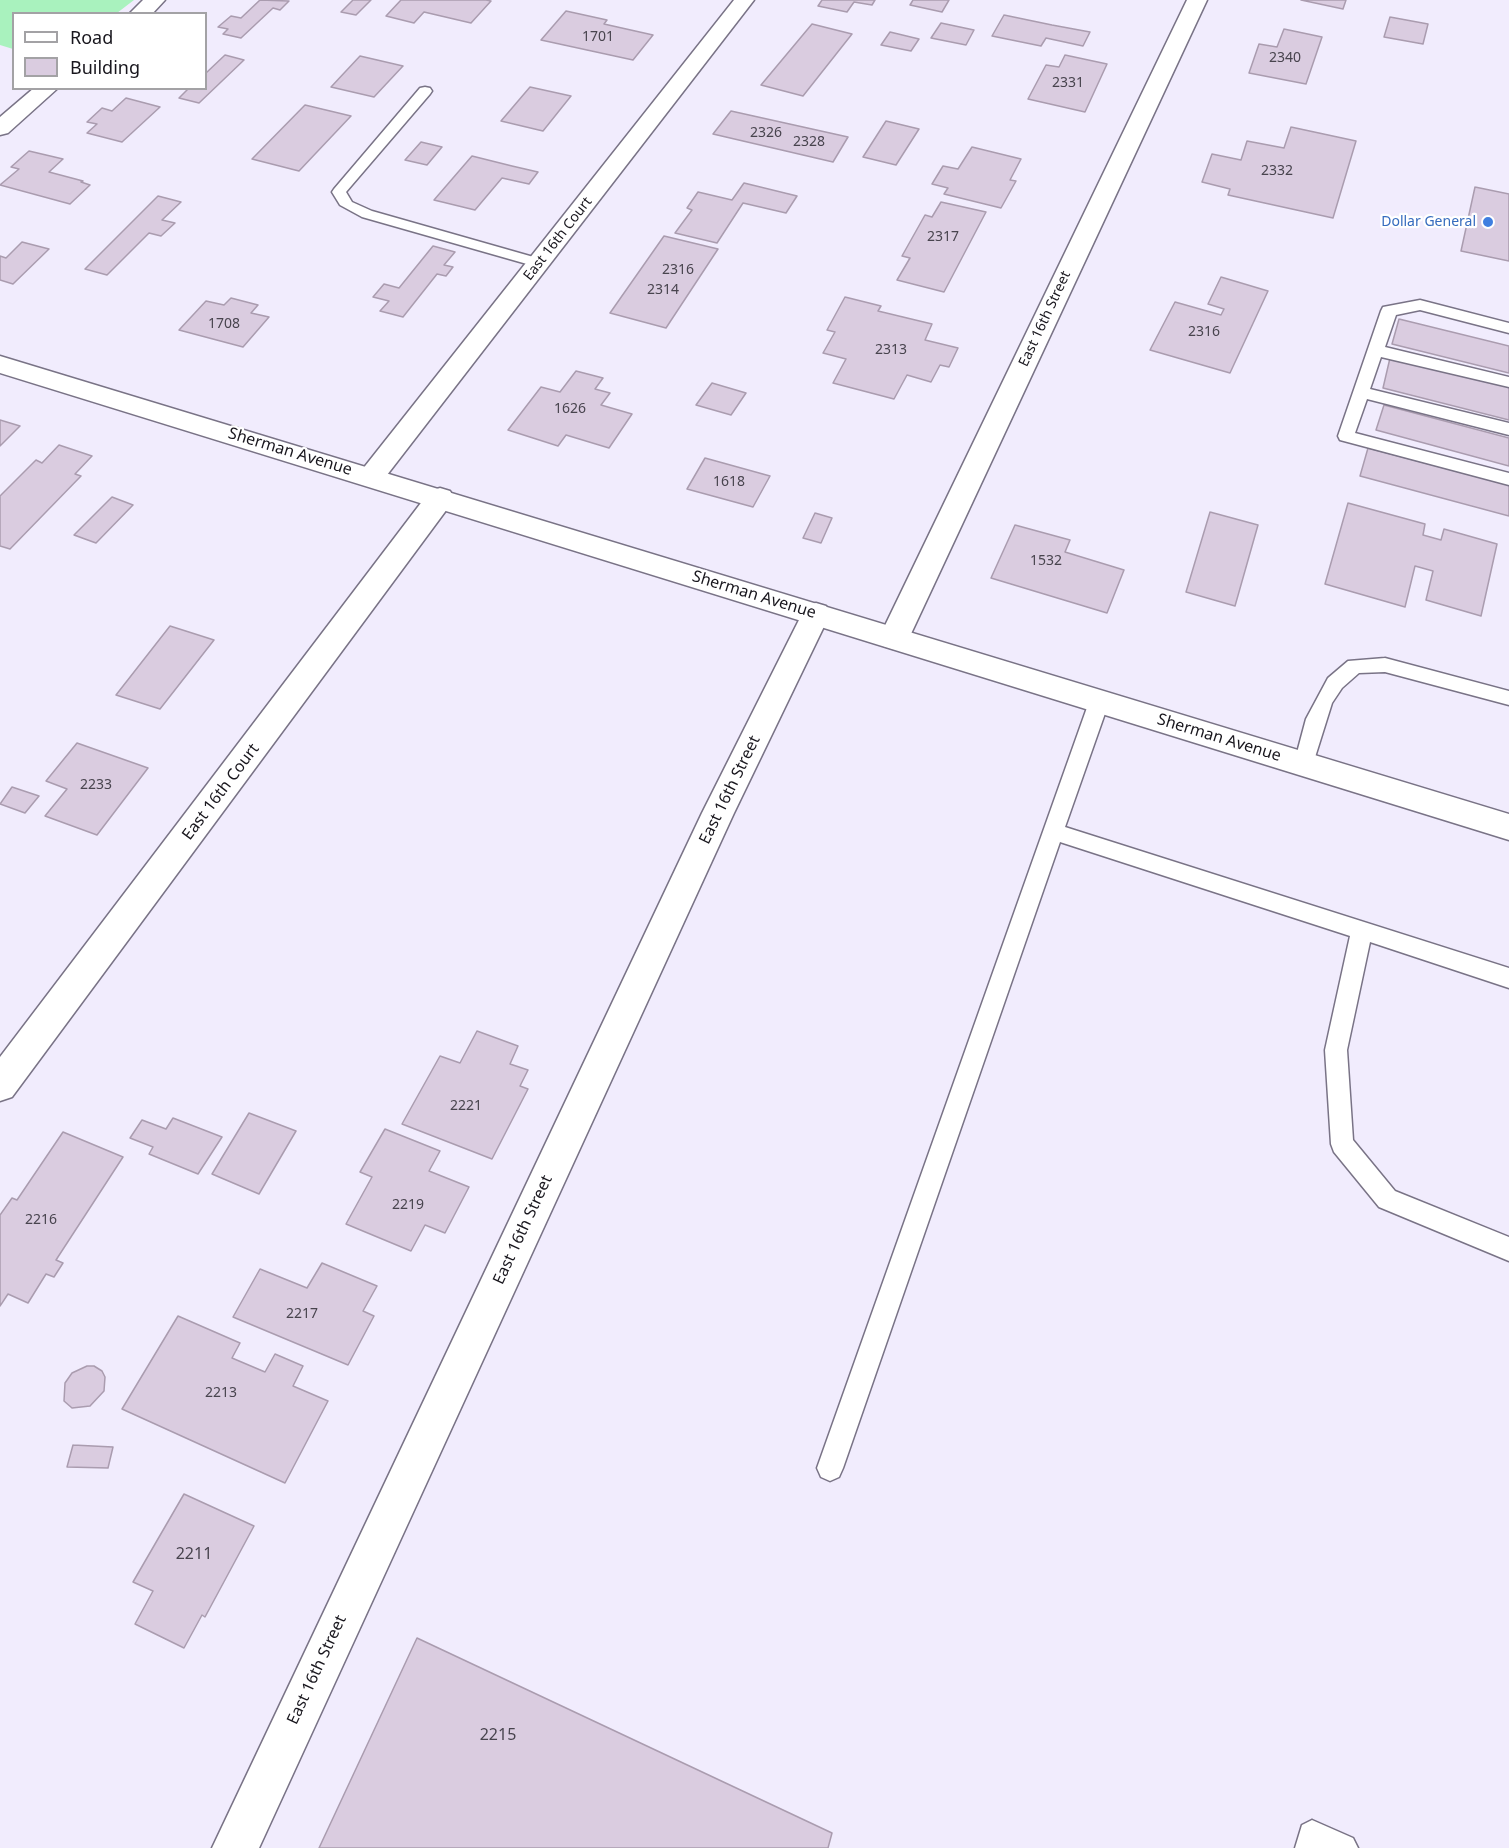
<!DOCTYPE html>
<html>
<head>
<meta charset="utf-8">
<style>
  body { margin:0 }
  #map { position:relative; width:1509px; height:1848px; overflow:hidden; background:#f1ecfd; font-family:"Noto Sans",sans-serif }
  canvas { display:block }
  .legend { position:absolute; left:12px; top:12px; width:195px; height:78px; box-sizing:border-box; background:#fff; border:2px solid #a3a2a5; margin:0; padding:8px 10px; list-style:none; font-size:18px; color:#18161d }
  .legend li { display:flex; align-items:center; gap:12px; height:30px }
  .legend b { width:30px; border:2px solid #a3a2a5 }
</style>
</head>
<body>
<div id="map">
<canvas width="1509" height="1848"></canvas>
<ul class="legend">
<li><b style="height:8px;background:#fff"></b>Road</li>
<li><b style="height:16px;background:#dacce0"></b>Building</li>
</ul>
</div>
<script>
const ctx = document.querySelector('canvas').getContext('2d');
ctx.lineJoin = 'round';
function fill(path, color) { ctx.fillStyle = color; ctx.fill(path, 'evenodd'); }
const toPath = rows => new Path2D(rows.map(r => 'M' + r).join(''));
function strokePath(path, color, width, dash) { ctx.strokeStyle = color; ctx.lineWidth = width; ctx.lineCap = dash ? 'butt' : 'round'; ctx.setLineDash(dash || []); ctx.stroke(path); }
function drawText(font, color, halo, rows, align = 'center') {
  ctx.font = font + ' "Noto Sans",sans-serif'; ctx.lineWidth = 4.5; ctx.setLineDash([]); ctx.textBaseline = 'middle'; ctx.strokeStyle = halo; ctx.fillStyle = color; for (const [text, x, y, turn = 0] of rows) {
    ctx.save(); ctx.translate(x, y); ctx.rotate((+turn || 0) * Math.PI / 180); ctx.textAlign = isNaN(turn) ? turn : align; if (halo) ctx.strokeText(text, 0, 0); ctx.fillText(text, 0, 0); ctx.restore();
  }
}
fill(toPath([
  [0,0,134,0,117,13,14,14,13,49,0,45]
]), '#a9f2be');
const building = toPath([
  [260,0,289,1,280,10,273,8,241,38,223,34,228,29,218,27,231,16,241,18,260,0],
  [353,0,371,0,356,15,341,12,353,0],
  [401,0,486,0,491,1,471,23,424,12,414,23,386,16,401,0],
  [822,0,875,0,872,5,854,2,847,12,818,6,822,0],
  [913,0,949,0,942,12,910,5,913,0],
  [1301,0,1346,0,1343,9,1301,0],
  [566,11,607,20,604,24,653,35,633,60,541,40,566,11],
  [1004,15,1052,25,1090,32,1083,46,1046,38,1041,46,992,36,1004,15],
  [1390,17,1428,24,1423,44,1384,37,1390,17],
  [941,23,974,30,966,45,931,38,941,23],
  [812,24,852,34,803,96,761,85,812,24],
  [1284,29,1322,37,1306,84,1249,73,1259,44,1277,47,1284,29],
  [890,32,919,39,911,51,881,45,890,32],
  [225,55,244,60,199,103,179,98,189,88,206,88,206,73,225,55],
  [1065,55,1107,64,1085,112,1028,99,1046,65,1059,67,1065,55],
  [360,56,403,66,374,97,331,87,360,56],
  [530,87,571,96,543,131,501,121,530,87],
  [126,98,160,107,122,142,87,133,97,124,87,122,102,108,112,111,126,98],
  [305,105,351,116,299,171,252,159,305,105],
  [731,111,848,137,833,162,713,134,731,111],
  [886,121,919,129,896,165,863,157,886,121],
  [1291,127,1356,141,1333,218,1228,195,1230,189,1202,182,1212,154,1241,160,1247,141,1284,148,1291,127],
  [421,142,442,147,427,165,405,160,421,142],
  [972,147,1021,159,1010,180,1016,181,1001,208,944,194,948,188,932,184,943,166,958,169,972,147],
  [29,151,63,159,49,172,83,181,81,182,90,185,70,204,0,185,19,169,11,167,29,151],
  [472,156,512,166,538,172,529,184,502,178,475,210,434,200,472,156],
  [744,183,797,196,786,213,743,203,717,243,675,233,692,210,687,208,698,192,732,200,744,183],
  [1475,187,1509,194,1509,261,1461,251,1475,187],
  [158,196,181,202,162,220,175,223,161,236,149,233,107,275,85,269,158,196],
  [941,202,986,212,944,292,897,280,910,258,902,256,925,215,932,217,941,202],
  [664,236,718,249,666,328,610,313,664,236],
  [22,242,49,249,13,284,0,280,0,256,6,258,22,242],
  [433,246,455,252,444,265,453,267,446,276,437,274,403,317,380,311,389,301,373,297,384,284,399,288,433,246],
  [1221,277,1268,291,1230,373,1150,350,1175,302,1221,315,1224,309,1208,304,1221,277],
  [845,297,881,306,878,311,932,324,925,340,958,348,949,367,940,365,931,382,907,375,894,399,833,383,846,359,823,353,835,332,827,330,845,297],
  [231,298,258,305,251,313,269,317,243,347,179,330,206,301,224,305,231,298],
  [1399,319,1509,346,1509,373,1392,344,1399,319],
  [1390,358,1509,387,1509,420,1383,388,1390,358],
  [576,371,603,378,595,389,610,393,601,405,632,414,609,448,566,435,558,446,508,430,541,387,560,392,576,371],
  [712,383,746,393,731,415,696,405,712,383],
  [1384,405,1509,438,1509,466,1376,430,1384,405],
  [0,420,20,426,0,446,0,420],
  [59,445,92,456,75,474,81,476,10,549,0,546,0,496,36,460,42,463,59,445],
  [1368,448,1509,485,1509,516,1360,476,1368,448],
  [705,458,770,476,753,507,687,489,705,458],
  [112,497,133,505,96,543,74,535,112,497],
  [1348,503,1425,524,1423,535,1441,540,1444,529,1497,544,1481,616,1426,600,1433,571,1415,566,1405,607,1325,584,1348,503],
  [1210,512,1258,525,1235,606,1186,592,1210,512],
  [815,513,832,518,821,543,803,538,815,513],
  [1015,525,1070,540,1065,552,1124,570,1107,613,991,578,1015,525],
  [170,626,214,640,160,709,116,695,170,626],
  [77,743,148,768,97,835,45,816,67,789,46,781,77,743],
  [12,787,39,796,25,813,0,804,12,787],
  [477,1031,518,1046,510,1064,528,1070,520,1086,528,1089,492,1159,402,1124,440,1056,460,1063,477,1031],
  [249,1113,296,1131,259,1194,212,1174,249,1113],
  [173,1118,222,1137,198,1174,149,1154,153,1147,130,1138,142,1120,166,1129,173,1118],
  [385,1129,440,1151,429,1171,469,1187,445,1233,425,1225,411,1251,346,1224,372,1177,360,1172,385,1129],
  [63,1132,123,1157,56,1260,63,1263,54,1277,46,1274,28,1303,8,1294,0,1306,0,1215,12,1198,17,1200,63,1132],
  [322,1263,377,1286,363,1311,374,1316,348,1365,233,1317,260,1269,307,1288,322,1263],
  [178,1316,240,1343,232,1358,265,1372,275,1354,303,1366,293,1386,328,1401,285,1483,122,1409,178,1316],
  [87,1366,94,1366,102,1371,105,1377,104,1391,90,1406,72,1408,64,1401,65,1383,72,1373,87,1366],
  [73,1445,113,1447,108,1468,67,1467,73,1445],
  [184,1494,254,1526,205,1617,202,1615,184,1648,135,1624,153,1591,133,1582,184,1494],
  [417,1638,832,1833,828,1848,319,1848,417,1638]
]);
fill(building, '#dacce0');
strokePath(building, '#aa9caf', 1.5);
const lane = toPath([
  [425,87,430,88,432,91,430,94,346,192,352,202,372,211,544,260,547,263,544,266,534,266,362,217,340,205,332,192,334,189,420,88,425,87],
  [1420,300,1509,323,1509,333,1420,310,1396,315,1385,347,1509,377,1509,387,1381,357,1370,389,1509,423,1509,435,1367,399,1355,433,1509,473,1509,485,1340,440,1338,436,1381,311,1383,307,1420,300],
  [1385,658,1509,691,1509,705,1385,672,1359,673,1342,688,1332,703,1311,770,1304,772,1297,770,1294,764,1306,719,1328,678,1348,661,1385,658],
  [1099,695,1106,697,1109,702,1065,827,1509,968,1509,988,1370,942,1347,1050,1353,1140,1395,1191,1509,1237,1509,1261,1379,1207,1334,1152,1331,1144,1325,1050,1350,936,1060,842,843,1468,839,1477,830,1481,821,1477,817,1468,1089,702,1092,697,1099,695],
  [1312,1820,1353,1838,1358,1848,1295,1848,1302,1825,1312,1820]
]);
const street = toPath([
  [143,0,165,0,152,14,129,14,143,0],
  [734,0,754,0,380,484,371,486,362,484,358,477,362,470,734,0],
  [1187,0,1207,0,909,638,904,646,894,649,884,646,879,638,1187,0],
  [34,88,58,88,8,133,0,135,0,117,34,88],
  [440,488,450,491,454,498,450,505,12,1097,0,1101,0,1057,430,491,440,488],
  [816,603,826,606,830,614,734,813,259,1848,212,1848,702,813,802,614,806,606,816,603]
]);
const secondary = toPath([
  [0,356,1509,814,1509,840,0,373,0,356]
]);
strokePath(lane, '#797386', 3);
strokePath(street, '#797386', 3);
strokePath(secondary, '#797386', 3);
fill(lane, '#fff');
fill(street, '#fff');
fill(secondary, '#fff');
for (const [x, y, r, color] of [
  [1488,222,6,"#3f7fe0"]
]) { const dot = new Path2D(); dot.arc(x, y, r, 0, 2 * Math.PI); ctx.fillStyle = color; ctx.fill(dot); strokePath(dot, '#fff', 2); }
drawText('14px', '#48444e', null, [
  ["1701",598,37],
  ["2340",1285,58],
  ["2331",1068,83],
  ["2326",766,133],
  ["2328",809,142],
  ["2332",1277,171],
  ["2317",943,237],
  ["2316",678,270],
  ["2314",663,290],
  ["1708",224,324],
  ["2316",1204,332],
  ["2313",891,350],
  ["1626",570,409],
  ["1618",729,482],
  ["1532",1046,561],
  ["2233",96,785],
  ["2221",466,1106],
  ["2219",408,1205],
  ["2216",41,1220],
  ["2217",302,1314],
  ["2213",221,1393]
]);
drawText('14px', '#366cbe', '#fff', [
  ["Dollar General",1476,222]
], 'right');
drawText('14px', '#18161d', '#fff', [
  ["East 16th Court",558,239,-52],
  ["East 16th Street",1045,319,-65]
]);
drawText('16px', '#18161d', '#fff', [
  ["Sherman Avenue",290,452,17],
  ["Sherman Avenue",754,595,17],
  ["Sherman Avenue",1219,738,17],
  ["East 16th Street",730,790,-64],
  ["East 16th Court",221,792,-53],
  ["East 16th Street",523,1230,-65],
  ["East 16th Street",317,1670,-65]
]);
drawText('16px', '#48444e', null, [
  ["2211",194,1554],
  ["2215",498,1735]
]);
</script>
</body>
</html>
